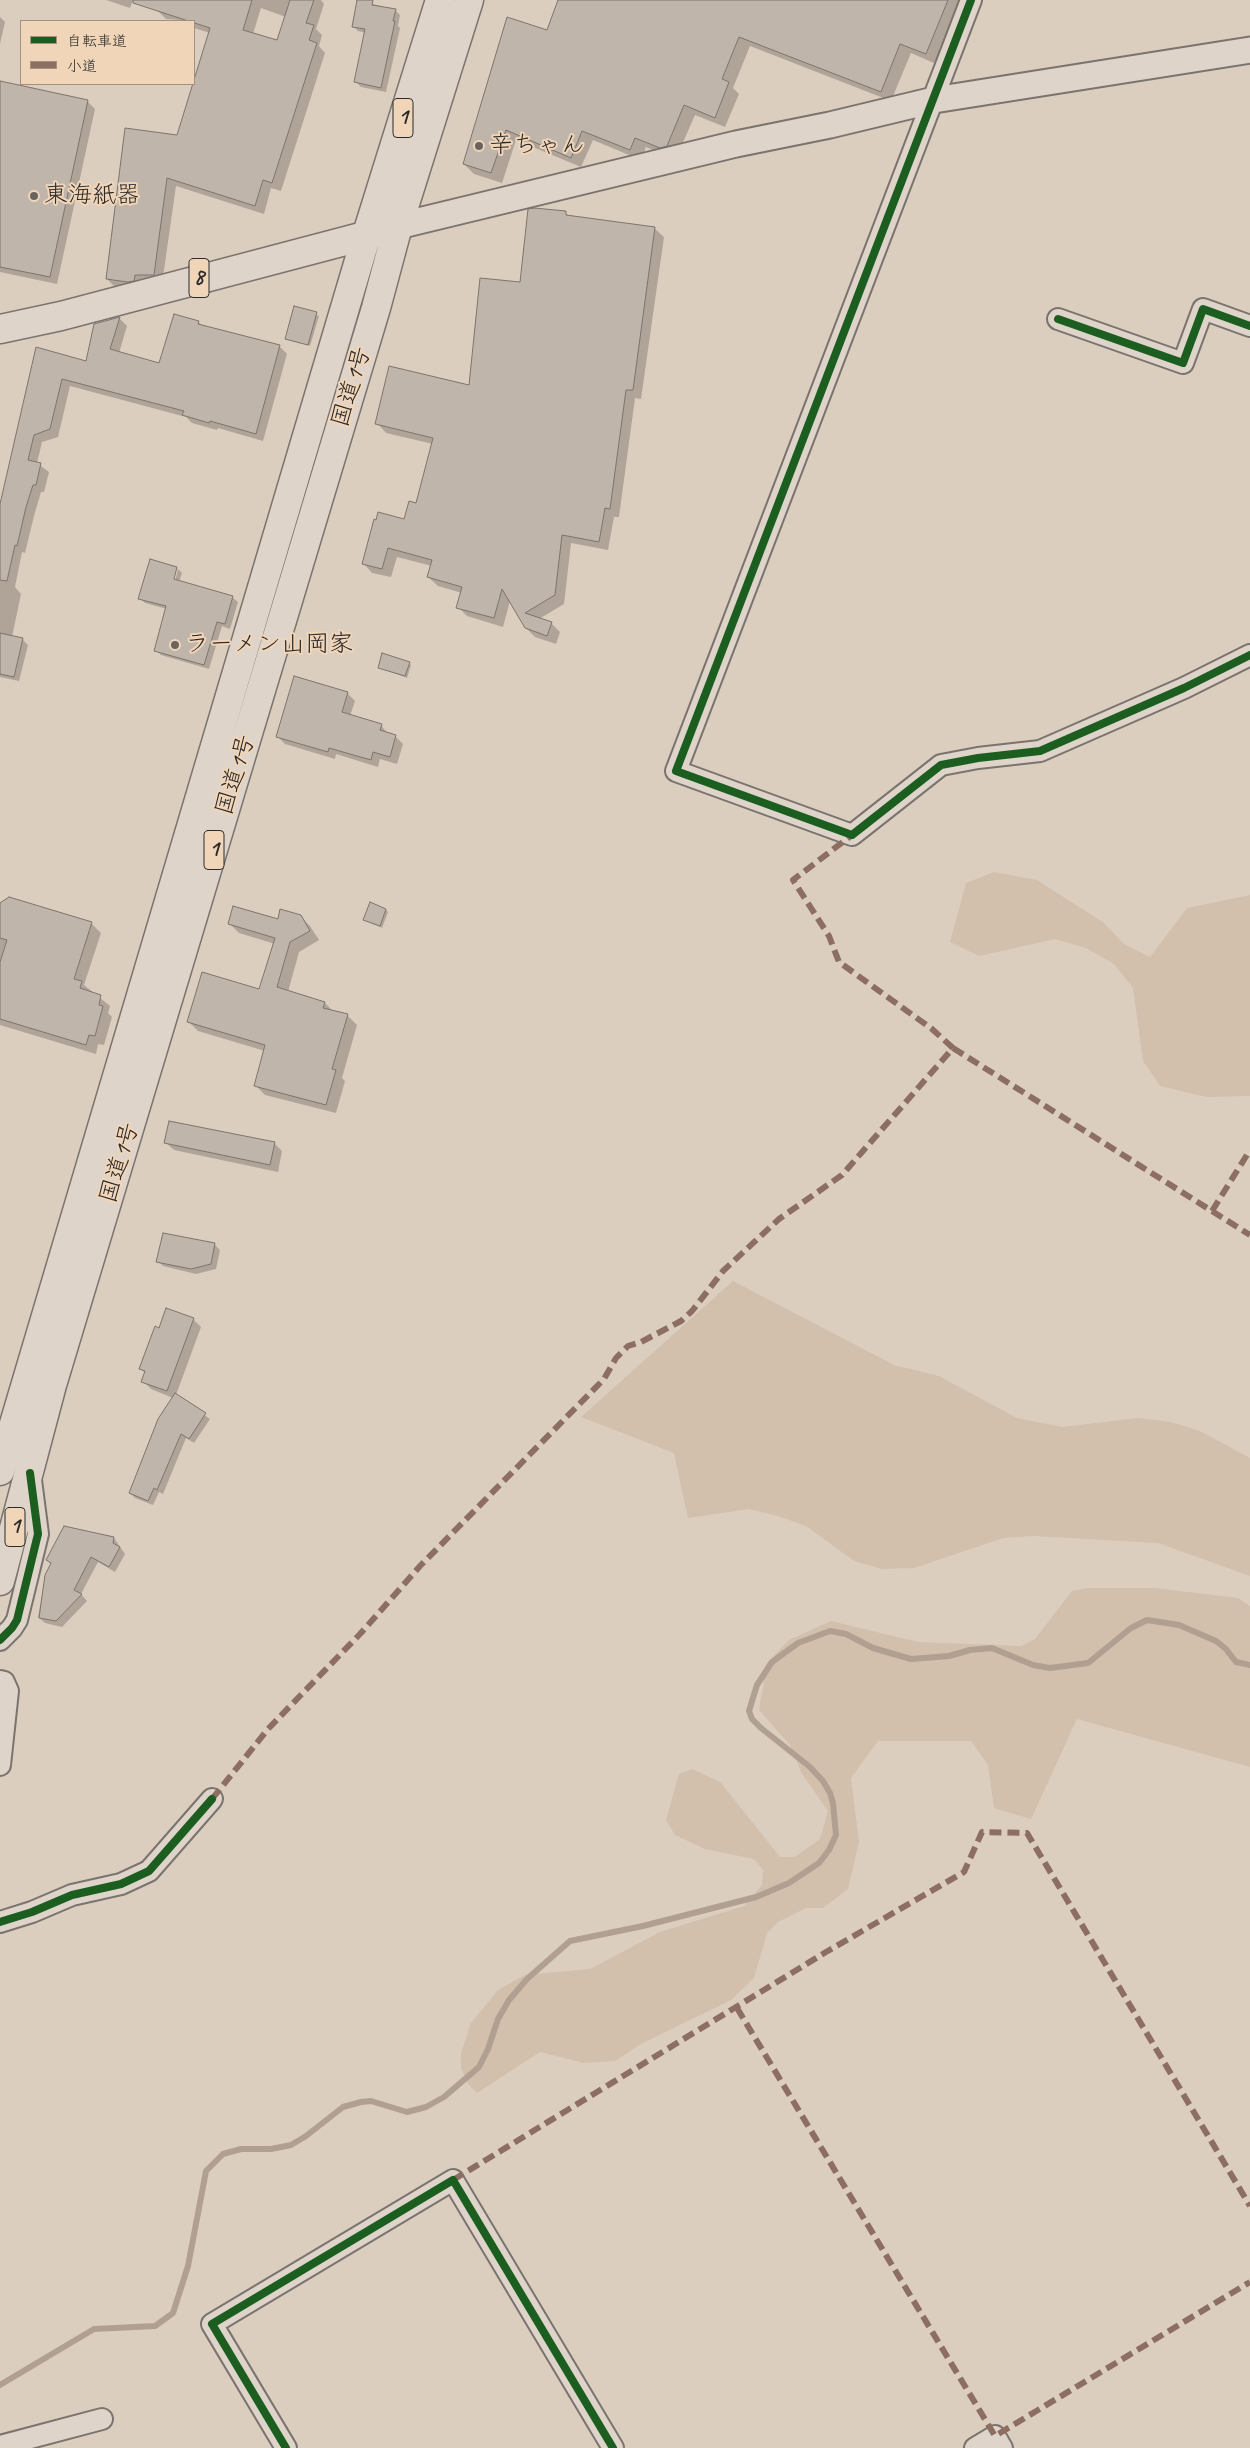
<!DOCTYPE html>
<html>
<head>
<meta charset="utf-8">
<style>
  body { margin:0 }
  #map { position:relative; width:1250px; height:2448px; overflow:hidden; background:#dccebf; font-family:Caveat,"Klee One",sans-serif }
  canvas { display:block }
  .legend { position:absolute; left:20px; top:20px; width:175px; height:65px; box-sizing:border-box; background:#f1d5b8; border:1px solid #a29180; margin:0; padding:6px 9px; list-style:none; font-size:15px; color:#2b2b2b }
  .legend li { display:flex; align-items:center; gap:10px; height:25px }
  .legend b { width:25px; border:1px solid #a29180 }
</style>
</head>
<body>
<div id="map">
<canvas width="1250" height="2448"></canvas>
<ul class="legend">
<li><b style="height:6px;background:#1b5e20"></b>自転車道</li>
<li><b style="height:6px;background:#8d6e63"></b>小道</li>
</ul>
</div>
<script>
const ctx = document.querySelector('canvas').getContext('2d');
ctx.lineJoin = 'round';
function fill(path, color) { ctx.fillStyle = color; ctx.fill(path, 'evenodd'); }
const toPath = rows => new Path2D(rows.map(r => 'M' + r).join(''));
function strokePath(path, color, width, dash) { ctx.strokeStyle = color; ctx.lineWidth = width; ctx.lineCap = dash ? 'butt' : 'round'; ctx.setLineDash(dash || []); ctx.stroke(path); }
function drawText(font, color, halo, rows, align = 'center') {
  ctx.font = font + ' Caveat,"Klee One",sans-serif'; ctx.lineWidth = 4; ctx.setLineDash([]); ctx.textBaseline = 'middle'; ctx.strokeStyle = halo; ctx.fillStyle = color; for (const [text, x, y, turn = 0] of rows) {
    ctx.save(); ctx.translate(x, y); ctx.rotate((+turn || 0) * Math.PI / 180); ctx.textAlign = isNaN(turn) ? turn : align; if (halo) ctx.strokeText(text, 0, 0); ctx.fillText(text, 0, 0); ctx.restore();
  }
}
fill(toPath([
  [994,872,1037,880,1104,923,1124,944,1150,957,1187,908,1250,895,1250,1096,1207,1097,1160,1086,1143,1061,1133,988,1114,964,1086,948,1055,939,979,956,950,942,966,883],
  [733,1281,894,1365,939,1376,1017,1418,1062,1427,1138,1418,1171,1422,1200,1431,1250,1458,1250,1576,1158,1543,1033,1536,1003,1538,914,1568,882,1569,854,1561,806,1526,778,1516,749,1509,688,1518,674,1453,581,1417],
  [1087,1588,1155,1588,1238,1598,1250,1606,1250,1767,1077,1719,1031,1819,994,1808,988,1765,971,1741,878,1741,851,1778,859,1842,848,1889,823,1908,806,1908,778,1922,767,1933,754,1978,731,2000,641,2044,615,2061,584,2063,540,2052,477,2093,468,2084,461,2068,461,2053,471,2023,498,1990,525,1975,590,1969,660,1932,744,1906,762,1885,763,1870,754,1859,705,1849,675,1835,666,1820,679,1774,692,1769,720,1782,780,1857,795,1857,820,1839,828,1811,802,1774,790,1745,759,1710,767,1663,789,1640,831,1621,918,1642,1021,1646,1035,1639,1072,1591]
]), '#d2bfac');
fill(toPath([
  [106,0,133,0,130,8],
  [161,0,321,0,324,4,316,29,322,35,319,46,325,53,281,191,271,188,264,214,176,186,162,284,116,288,107,279,178,136,210,33,194,28,194,21,166,19,157,10],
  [261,8,286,17,278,42,253,34],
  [359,0,395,10,400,15,398,26,400,28,386,92,361,87,356,82,366,33,358,31,353,26],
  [560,0,969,0,936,64,911,53,891,101,750,46,733,88,739,94,725,127,695,115,677,156,671,158,646,147,641,160,593,140,581,167,516,140,502,183,474,174,464,164,548,31],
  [0,17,5,22,0,44],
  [0,82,87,101,95,109,57,284,0,272],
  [565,213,570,217,654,228,664,237,641,399,635,398,619,517,614,517,608,550,571,543,564,604,539,619,551,623,560,632,556,644,535,637,526,628,510,601,503,627,467,616,458,607,462,593,438,586,428,577,432,566,397,557,391,577,372,573,363,563,405,520,417,504,433,444,386,433,377,423,470,387,522,283],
  [295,307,319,316,310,346,287,339],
  [119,318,127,326,119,353,160,364,198,322,203,326,279,346,287,354,263,441,218,428,217,430,192,423,186,417,70,386,58,437,42,442,37,463,49,472,44,492,41,492,34,516,25,553,22,552,15,587,21,594,12,637,23,640,28,645,19,681,0,677,0,507,37,348,87,362],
  [177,568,182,573,179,582,233,598,238,602,230,629,222,626,209,669,161,655,156,650,167,609,145,603,140,598],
  [175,569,178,569,174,586,171,585],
  [409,663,411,665,407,678,379,667],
  [347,693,355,701,350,716,381,725,388,734,395,736,403,744,397,764,380,759,378,767,336,754,335,759,285,744,277,736],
  [0,904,91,923,101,933,84,985,110,1006,108,1013,112,1017,104,1045,98,1044,96,1054,0,1025],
  [386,910,388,912,382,928,364,920],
  [300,916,310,926,319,940,299,952,288,992,325,1003,334,1012,347,1015,357,1025,342,1078,345,1081,336,1113,265,1095,255,1085,265,1051,198,1031,189,1022,260,991,275,944,239,933,230,924,279,921],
  [166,1143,274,1143,282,1151,278,1172,174,1150],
  [164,1234,215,1245,220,1250,216,1269,196,1274,163,1266,158,1261],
  [193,1319,201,1327,176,1395,210,1419,194,1443,186,1438,163,1494,159,1492,153,1505,135,1498,130,1493,173,1398,151,1389,143,1381,146,1374,140,1368,160,1329],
  [114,1538,125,1554,115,1572,98,1562,81,1594,87,1601,62,1627,45,1623,38,1617,46,1575,52,1565,47,1560]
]), '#0003');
strokePath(toPath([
  [0,2385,94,2329,155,2326,173,2313,188,2266,206,2171,223,2154,241,2149,271,2149,291,2145,306,2136,343,2107,361,2102,371,2101,407,2112,426,2107,444,2097,479,2067,488,2049,498,2019,509,2000,527,1979,570,1941,643,1926,756,1897,789,1883,819,1863,829,1850,836,1835,833,1803,830,1793,823,1781,810,1767,761,1728,752,1719,749,1711,757,1685,772,1662,798,1643,830,1631,846,1634,873,1648,911,1659,949,1656,970,1650,992,1648,1033,1665,1050,1668,1088,1663,1131,1628,1147,1620,1179,1625,1216,1641,1226,1649,1236,1662,1250,1665]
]), '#b1a091', 6);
const building = toPath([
  [133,0,252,0,243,30,277,40,290,0,314,0,306,23,314,25,309,40,317,43,272,183,263,180,255,206,167,178,154,275,135,275,134,281,128,282,106,279,125,128,177,135,210,28,133,3,133,0],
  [357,0,373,0,372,5,396,9,393,21,395,21,381,88,354,82,365,29,352,27,357,0],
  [558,0,948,0,926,54,900,44,881,92,739,37,722,79,729,82,715,118,684,105,667,146,660,148,635,138,630,150,582,131,571,158,506,130,491,173,463,164,507,17,547,30,558,0],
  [0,81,88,100,50,277,0,267,0,81],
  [534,208,566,211,566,215,655,227,633,390,626,390,610,509,605,508,599,542,562,535,555,595,525,613,552,622,547,636,525,628,502,589,494,618,456,608,462,587,427,577,432,560,388,548,382,569,362,564,374,519,376,520,378,512,404,519,409,501,416,503,433,438,375,424,389,366,469,385,480,278,520,282,528,209,534,208],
  [294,306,317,312,308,345,285,339,294,306],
  [174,314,199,321,198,324,280,345,256,434,210,421,209,423,182,415,184,411,62,379,50,429,34,435,28,460,41,463,36,485,33,485,26,507,17,546,15,545,7,581,0,580,0,504,36,347,86,361,94,324,120,317,110,349,159,363,174,314],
  [150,559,177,567,174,579,233,596,225,624,217,622,204,665,154,651,166,606,138,599,150,559],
  [0,633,23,638,14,677,0,674,0,633],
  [382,653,410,662,405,676,378,668,382,653],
  [294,676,348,692,342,712,382,724,380,730,396,735,390,757,373,752,371,760,329,748,328,752,276,737,294,676],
  [9,897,92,922,74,979,82,981,80,988,101,995,99,1005,103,1006,95,1036,89,1035,86,1045,0,1019,0,962,7,940,0,938,0,903,9,897],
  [370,902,386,909,380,926,363,920,370,902],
  [233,906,278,919,280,909,301,915,310,931,290,942,277,987,325,1002,323,1008,348,1014,332,1069,336,1070,326,1105,254,1086,265,1045,187,1022,202,972,259,989,275,938,228,924,233,906],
  [169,1121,275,1142,270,1165,164,1143,169,1121],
  [163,1233,215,1243,211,1264,191,1269,156,1262,163,1233],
  [166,1308,194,1318,167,1391,141,1382,145,1371,139,1369,155,1326,159,1328,166,1308],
  [175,1393,206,1413,189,1439,181,1434,157,1490,154,1488,148,1501,129,1493,158,1419,175,1393],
  [64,1526,114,1537,113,1543,120,1547,109,1567,91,1557,74,1590,82,1594,56,1621,39,1618,45,1575,51,1563,46,1560,64,1526]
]);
fill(building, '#bfb5aa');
strokePath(building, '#7b746e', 1);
const minor = toPath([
  [971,0,676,771,852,835,941,765,978,758,1040,751,1184,688,1250,655],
  [1058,319,1183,363,1203,309,1250,326],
  [0,1640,12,1628,17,1620,38,1534,31,1480],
  [0,1681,4,1682,8,1691,0,1765],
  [0,1922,32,1912,72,1895,121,1884,149,1871,212,1799],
  [0,2446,102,2419],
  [286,2448,212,2324,453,2180,613,2448],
  [975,2448,995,2436,1002,2448]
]);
const tertiary = toPath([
  [398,226,736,144,830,125,934,100,1250,50]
]);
const primary = toPath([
  [0,329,61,316,387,230]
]);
const trunk = toPath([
  [0,1471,366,237,440,0],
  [0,1581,52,1385,376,308,398,226,469,0]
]);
strokePath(minor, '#7b746e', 24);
strokePath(tertiary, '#7b746e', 29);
strokePath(primary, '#7b746e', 31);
strokePath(trunk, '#7b746e', 31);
strokePath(minor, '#ded4c9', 20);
strokePath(tertiary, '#ded4c9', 25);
strokePath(primary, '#ded4c9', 28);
strokePath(trunk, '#ded4c9', 28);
strokePath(toPath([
  [953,1048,1250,1235],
  [1212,1211,1250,1150],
  [212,1799,268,1729,360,1634,420,1566,604,1379,616,1358,628,1346,641,1342,681,1321,692,1311,723,1271,779,1219,842,1175,953,1048,932,1029,839,962,829,936,793,880,852,835],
  [737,2008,995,2436,1250,2282],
  [453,2180,826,1952,964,1872,982,1832,1027,1833,1250,2206]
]), '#8d6e63', 6, [12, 6]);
strokePath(toPath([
  [971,0,676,771,852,835,941,765,978,758,1040,751,1184,688,1250,655],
  [1058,319,1183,363,1203,309,1250,326],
  [0,1640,12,1628,17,1620,38,1534,30,1473],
  [0,1922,32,1912,72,1895,121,1884,149,1871,212,1799],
  [286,2448,212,2324,453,2180,613,2448]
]), '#1b5e20', 8);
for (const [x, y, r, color] of [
  [479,146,5,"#69645f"],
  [34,196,5,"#69645f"],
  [175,645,5,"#69645f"]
]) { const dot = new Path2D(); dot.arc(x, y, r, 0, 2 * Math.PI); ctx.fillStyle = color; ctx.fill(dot); strokePath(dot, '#f1d5b8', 2); }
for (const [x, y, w] of [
  [403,118,20],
  [199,278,20],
  [214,850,20],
  [15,1527,20]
]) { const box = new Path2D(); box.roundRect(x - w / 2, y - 19.5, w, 39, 4); ctx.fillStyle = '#f1d5b8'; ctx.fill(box); strokePath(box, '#2b2b2b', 1); }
drawText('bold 22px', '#2b2b2b', null, [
  ["1",403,118],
  ["8",199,278],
  ["1",214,850],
  ["1",15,1527]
]);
drawText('24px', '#2b2b2b', '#f1d5b8', [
  ["辛ちゃん",489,146],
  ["東海紙器",44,196],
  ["ラーメン山岡家",185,645]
], 'left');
drawText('24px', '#2b2b2b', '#f1d5b8', [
  ["国道1号",352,387,-73],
  ["国道1号",236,775,-73],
  ["国道1号",120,1163,-73]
]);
</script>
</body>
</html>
